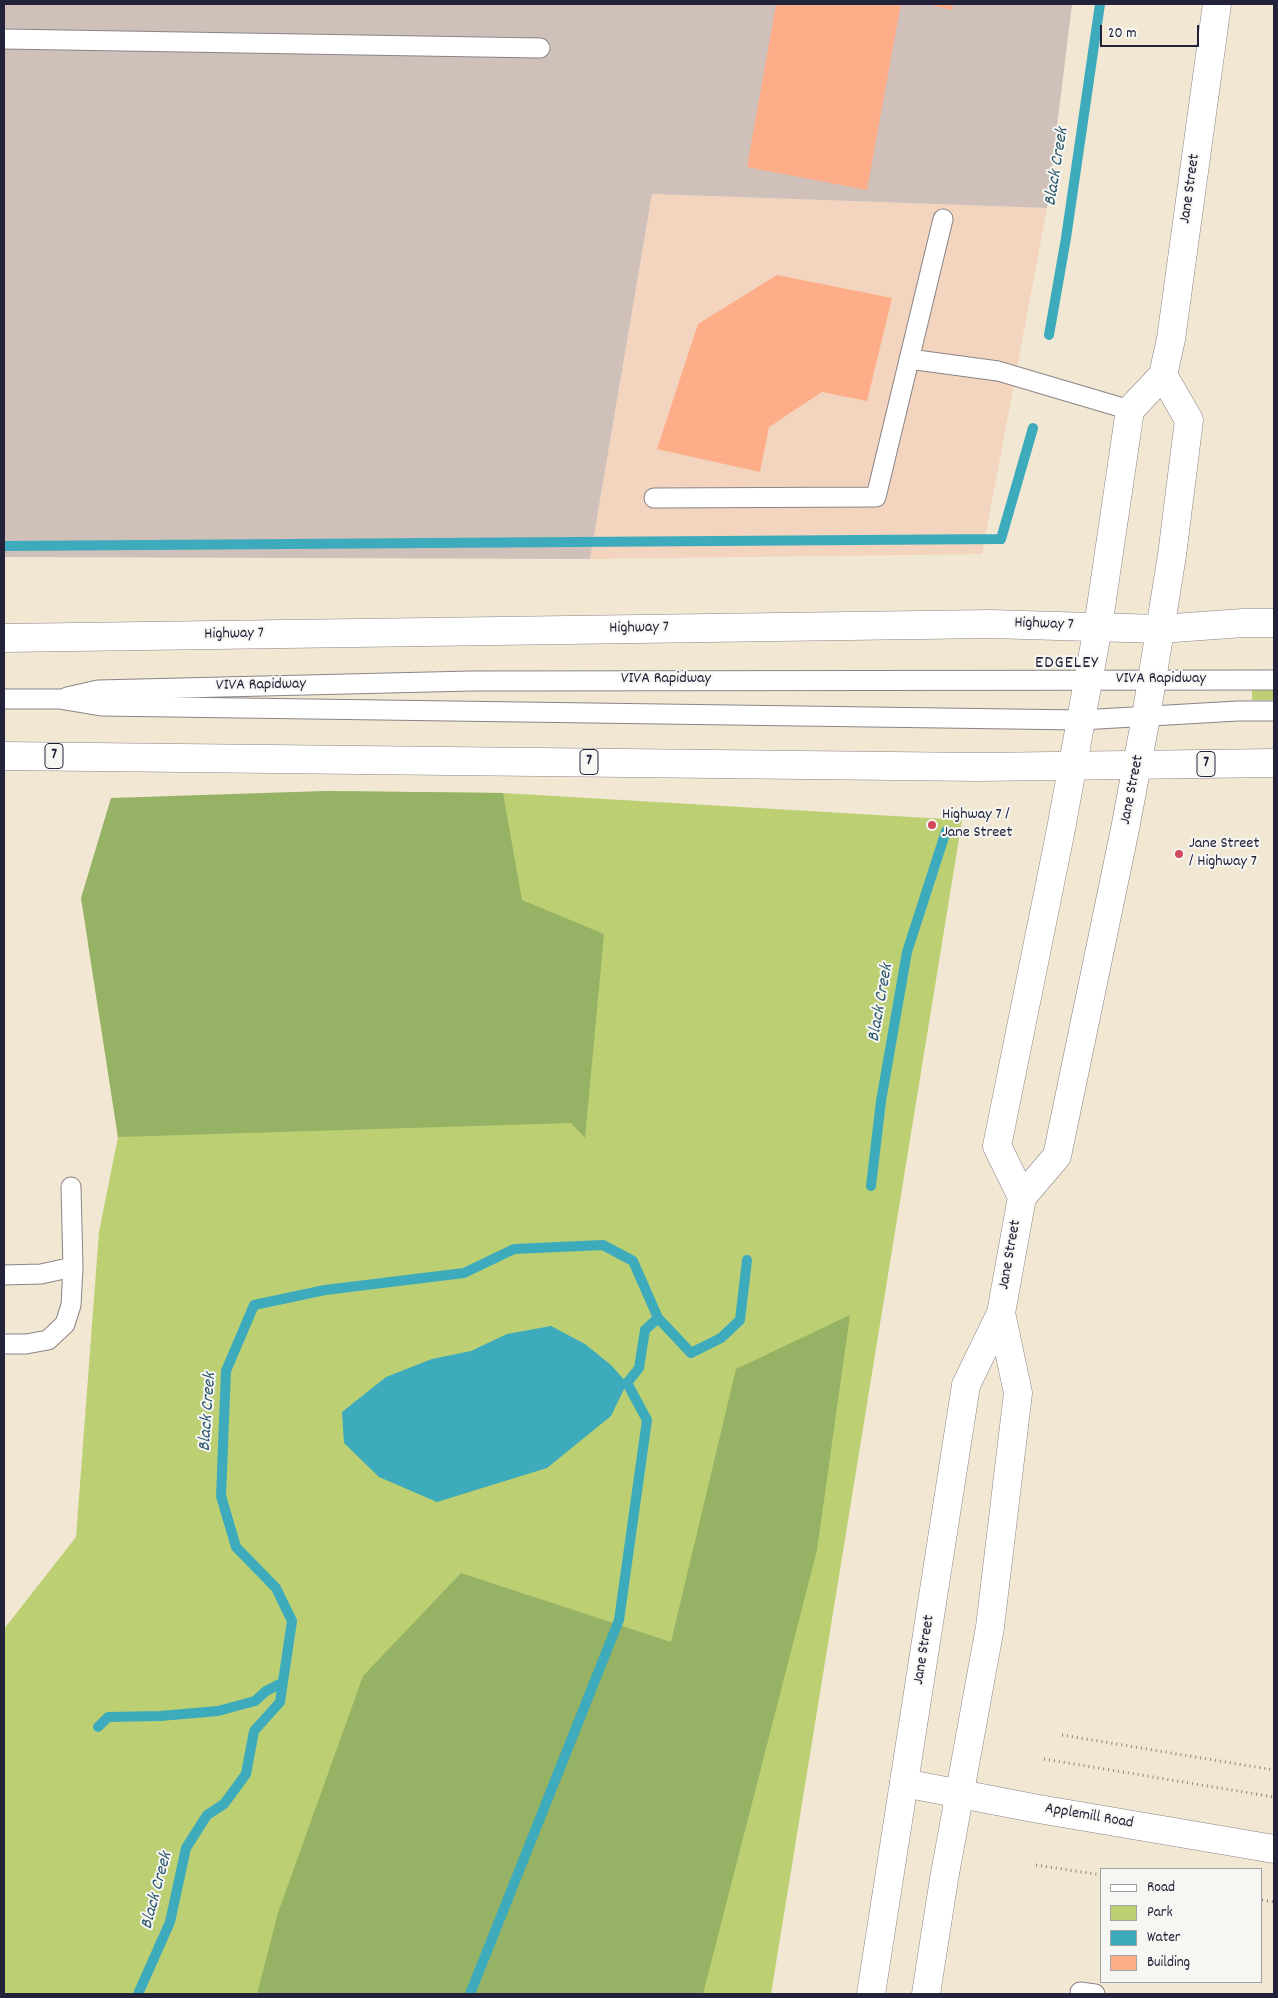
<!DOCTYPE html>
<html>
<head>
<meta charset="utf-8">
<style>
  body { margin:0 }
  #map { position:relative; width:1278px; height:1998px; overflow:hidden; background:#f2e7d2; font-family:Dekko,sans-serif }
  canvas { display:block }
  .frame { position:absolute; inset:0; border:5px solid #22223b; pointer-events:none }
  .legend { position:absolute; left:1100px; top:1868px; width:162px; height:115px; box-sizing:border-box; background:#f6f6f2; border:1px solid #a1a1a9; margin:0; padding:6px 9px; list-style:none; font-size:15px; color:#22223b }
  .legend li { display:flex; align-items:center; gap:10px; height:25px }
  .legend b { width:25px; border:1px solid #a1a1a9 }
  .scale { position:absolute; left:1100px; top:25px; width:99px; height:22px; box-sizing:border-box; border:2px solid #22223b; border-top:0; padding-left:6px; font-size:15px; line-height:18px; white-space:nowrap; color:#22223b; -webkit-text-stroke:4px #f6f6f2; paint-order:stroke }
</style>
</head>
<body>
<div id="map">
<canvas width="1278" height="1998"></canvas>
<div class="frame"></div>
<ul class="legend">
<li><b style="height:6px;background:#fff"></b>Road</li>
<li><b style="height:14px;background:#bcd073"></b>Park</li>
<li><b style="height:14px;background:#3dabbc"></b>Water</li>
<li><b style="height:14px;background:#fdad88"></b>Building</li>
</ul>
<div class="scale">20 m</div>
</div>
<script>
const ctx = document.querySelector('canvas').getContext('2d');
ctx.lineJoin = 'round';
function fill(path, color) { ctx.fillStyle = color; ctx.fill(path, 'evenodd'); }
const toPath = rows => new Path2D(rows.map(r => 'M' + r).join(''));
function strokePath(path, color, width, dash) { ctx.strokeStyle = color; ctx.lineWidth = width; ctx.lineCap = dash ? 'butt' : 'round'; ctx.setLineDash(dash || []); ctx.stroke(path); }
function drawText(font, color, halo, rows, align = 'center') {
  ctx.font = font + ' Dekko,sans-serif'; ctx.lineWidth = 4; ctx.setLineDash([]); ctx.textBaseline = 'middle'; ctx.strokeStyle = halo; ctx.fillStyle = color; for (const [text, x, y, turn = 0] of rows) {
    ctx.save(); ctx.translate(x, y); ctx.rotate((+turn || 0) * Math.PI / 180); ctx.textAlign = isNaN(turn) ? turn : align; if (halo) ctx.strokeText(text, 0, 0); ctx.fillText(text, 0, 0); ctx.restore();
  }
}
fill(toPath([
  [652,194,1047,208,982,554,590,559]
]), '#f3d4be');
fill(toPath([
  [4,4,1072,4,1047,208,652,194,590,559,4,557]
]), '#cfc0ba');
fill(toPath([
  [1252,689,1274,689,1274,700,1252,700],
  [325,791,503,793,962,820,771,1994,4,1994,4,1629,76,1537,99,1232,118,1137,88,943]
]), '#bcd073');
fill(toPath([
  [325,791,503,793,522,900,604,934,585,1138,571,1123,118,1137,81,898,111,798],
  [850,1315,817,1550,703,1994,257,1994,278,1913,363,1676,461,1573,671,1642,736,1369]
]), '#95b265');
fill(toPath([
  [551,1326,585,1344,611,1365,627,1383,611,1416,547,1468,437,1502,379,1477,344,1443,342,1412,386,1377,432,1359,471,1351,507,1334]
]), '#3dabbc');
strokePath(toPath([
  [1049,335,1066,238,1100,4],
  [4,546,1001,539,1033,428],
  [871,1186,881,1101,907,952,946,831],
  [98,1727,108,1717,160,1716,218,1711,255,1701,266,1691,282,1683],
  [138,1994,170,1922,186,1848,207,1815,224,1804,246,1774,254,1731,280,1702,292,1621,276,1588,236,1547,221,1496,226,1371,254,1305,325,1290,464,1273,514,1249,603,1245,633,1261,658,1318,691,1353,721,1338,740,1320,747,1260],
  [470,1994,619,1620,647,1420,627,1383,639,1368,645,1330,658,1318]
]), '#3dabbc', 10);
fill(toPath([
  [776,4,901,4,867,190,747,167],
  [926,4,953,4,952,10],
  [777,275,892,298,867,401,822,392,796,409,769,427,760,472,657,449,698,324]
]), '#fdad88');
const service = toPath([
  [4,39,540,48],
  [909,359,998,371,1130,410],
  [654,498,876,497,943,219],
  [67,697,98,690,471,681,1274,680],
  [4,699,59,699,101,706,1081,720,1238,711,1274,711],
  [4,1275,41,1274,73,1267],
  [4,1344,26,1344,48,1340,65,1324,71,1305,73,1267,71,1187],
  [1080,1994,1080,1992,1095,1994]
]);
const minor = toPath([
  [904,1783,1033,1808,1274,1849]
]);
const secondary = toPath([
  [1022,1197,997,1146,1061,829,1098,627,1130,410,1163,375,1171,339,1217,4],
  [871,1994,966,1385,1001,1313,1022,1197,1057,1156,1125,829,1146,717,1172,555,1189,420,1163,375],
  [926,1994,944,1879,990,1627,1018,1393,1001,1313]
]);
const primary = toPath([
  [4,638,990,624,1160,629,1243,623,1274,623],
  [4,756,980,767,1274,763]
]);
strokePath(service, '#8a8486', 21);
strokePath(minor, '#8a8486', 29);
strokePath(secondary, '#8a8486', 29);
strokePath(primary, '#8a8486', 29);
strokePath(toPath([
  [1062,1735,1274,1770],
  [1044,1759,1274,1797],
  [1036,1865,1102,1875],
  [1262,1900,1274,1902]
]), '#8a8486', 3, [1, 4]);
strokePath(service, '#fff', 19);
strokePath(minor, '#fff', 28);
strokePath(secondary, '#fff', 28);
strokePath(primary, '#fff', 28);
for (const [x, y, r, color] of [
  [932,825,5,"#d1495b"],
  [1179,854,5,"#d1495b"]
]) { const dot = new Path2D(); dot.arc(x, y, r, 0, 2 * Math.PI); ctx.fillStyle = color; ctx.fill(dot); strokePath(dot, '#f6f6f2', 2); }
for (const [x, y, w] of [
  [54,756,18],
  [589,762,18],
  [1206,764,18]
]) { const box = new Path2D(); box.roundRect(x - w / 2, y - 12.5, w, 25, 4); ctx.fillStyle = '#f6f6f2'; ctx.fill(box); strokePath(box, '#22223b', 1); }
drawText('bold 15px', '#22223b', null, [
  ["7",54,756],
  ["7",589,762],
  ["7",1206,764]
]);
drawText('16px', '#22223b', '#f6f6f2', [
  ["Jane Street",1191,189,-82],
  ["Highway 7",1044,625,2],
  ["Highway 7",639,629,-1],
  ["Highway 7",234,635,-1],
  ["VIVA Rapidway",666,680],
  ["VIVA Rapidway",1161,680],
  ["VIVA Rapidway",261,686,-1],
  ["Jane Street",1133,790,-79],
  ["Jane Street",1011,1255,-80],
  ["Jane Street",925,1650,-81],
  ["Applemill Road",1089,1817,10]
]);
drawText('16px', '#22223b', '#f6f6f2', [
  ["Highway 7 /",942,816],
  ["Jane Street",942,834],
  ["Jane Street",1189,845],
  ["/ Highway 7",1189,863]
], 'left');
drawText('italic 18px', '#2d596f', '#f6f6f2', [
  ["Black Creek",1058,167,-81],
  ["Black Creek",882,1003,-80],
  ["Black Creek",209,1412,-86],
  ["Black Creek",158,1891,-75]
]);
ctx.letterSpacing = '1px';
drawText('18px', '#22223b', '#f6f6f2', [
  ["EDGELEY",1067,665]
]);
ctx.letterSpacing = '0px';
</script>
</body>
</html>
